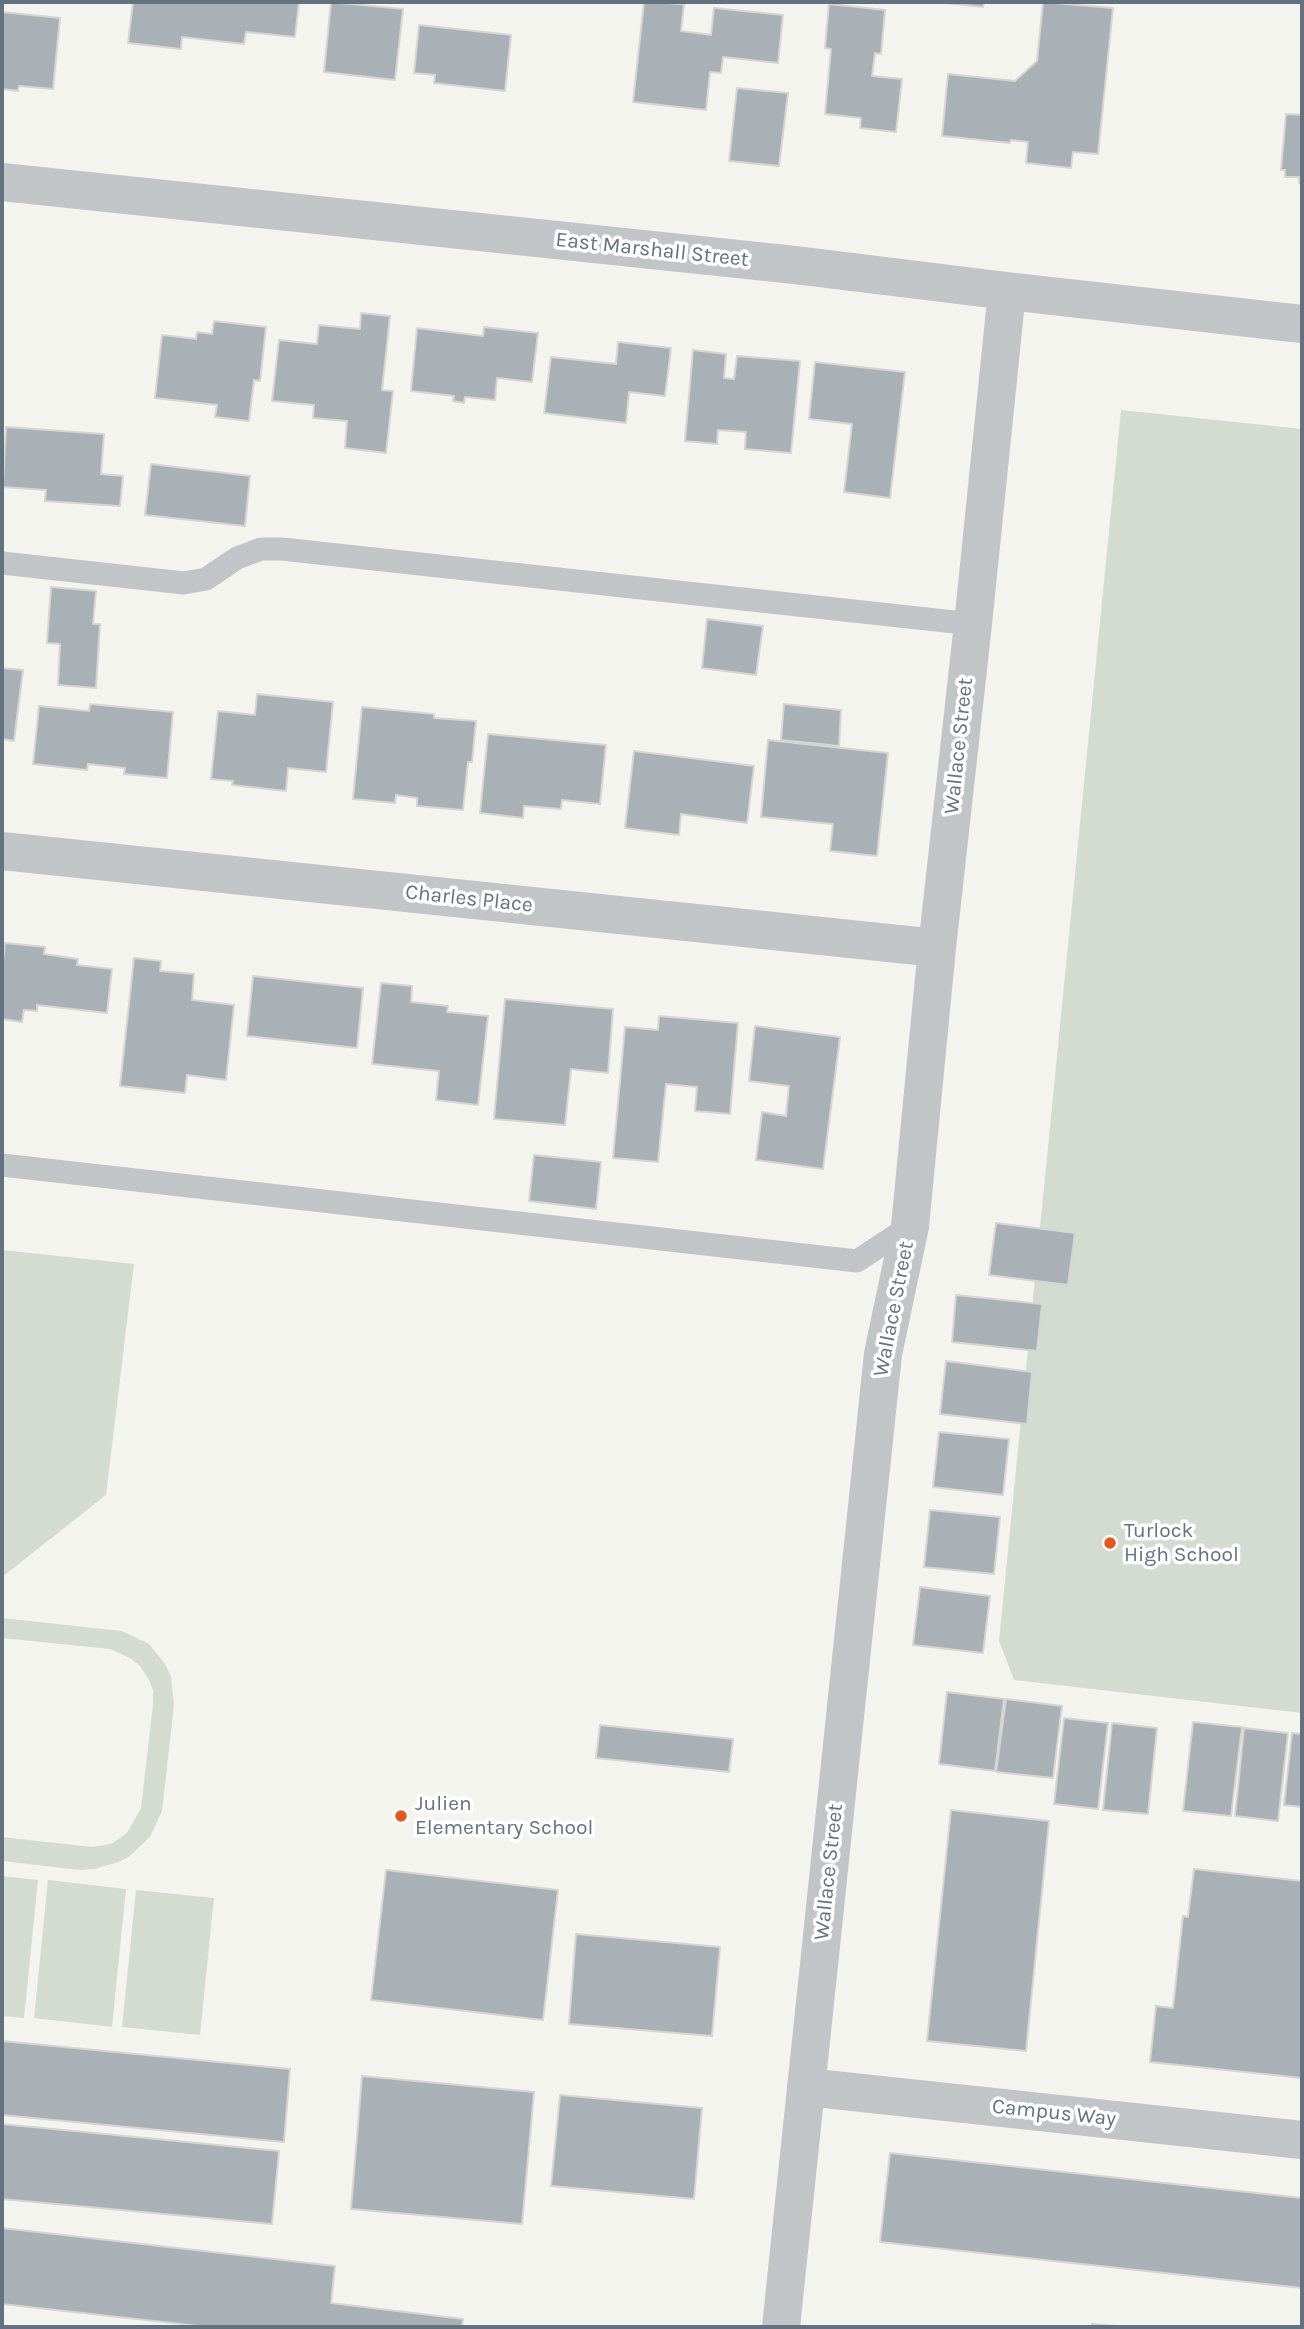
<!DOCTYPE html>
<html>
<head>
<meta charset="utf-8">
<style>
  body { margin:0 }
  #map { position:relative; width:1304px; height:2329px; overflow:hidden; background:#f4f4ef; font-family:Karla,sans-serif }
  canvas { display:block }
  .frame { position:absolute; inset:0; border:4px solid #627281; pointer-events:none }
</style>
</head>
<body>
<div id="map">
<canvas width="1304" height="2329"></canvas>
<div class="frame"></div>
</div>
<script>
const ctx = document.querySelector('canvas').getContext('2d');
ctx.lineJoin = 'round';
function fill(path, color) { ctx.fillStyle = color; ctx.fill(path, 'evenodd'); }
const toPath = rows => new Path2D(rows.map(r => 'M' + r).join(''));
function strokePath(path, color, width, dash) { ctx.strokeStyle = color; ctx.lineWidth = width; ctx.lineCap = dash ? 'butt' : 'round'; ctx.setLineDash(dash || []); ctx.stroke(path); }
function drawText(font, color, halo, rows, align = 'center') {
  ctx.font = font + ' Karla,sans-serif'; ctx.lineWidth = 7; ctx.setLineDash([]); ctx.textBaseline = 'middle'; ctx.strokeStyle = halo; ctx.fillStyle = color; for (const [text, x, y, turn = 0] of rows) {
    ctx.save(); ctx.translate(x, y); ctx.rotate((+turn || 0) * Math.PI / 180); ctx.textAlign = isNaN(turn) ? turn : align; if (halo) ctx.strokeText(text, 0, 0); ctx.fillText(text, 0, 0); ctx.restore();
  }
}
fill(toPath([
  [1121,410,1302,429,1302,1713,1014,1680,999,1641],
  [2,1250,134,1264,106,1495,2,1577],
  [2,1618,122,1631,149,1644,165,1664,171,1677,174,1705,162,1811,150,1837,130,1856,119,1862,94,1869,80,1870,2,1861,2,1837,92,1847,111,1844,127,1833,141,1808,153,1705,153,1690,149,1680,140,1666,130,1658,110,1649,2,1638],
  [2,1876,38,1880,24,2018,2,2016],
  [48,1880,126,1889,112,2027,34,2018],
  [136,1890,214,1898,200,2035,122,2027]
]), '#d4dbd1');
const building = toPath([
  [133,2,299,2,295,37,246,32,244,44,182,37,181,49,128,43,133,2],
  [331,2,403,9,395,80,324,72,331,2],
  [644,2,684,4,681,31,711,35,714,8,783,15,778,63,723,57,721,73,710,72,706,110,633,102,644,2],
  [937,2,984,2,983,7,937,2],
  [1043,2,1113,8,1098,154,1073,152,1071,168,1026,163,1028,142,1011,140,1010,143,942,136,948,74,1015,81,1037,61,1043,2],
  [829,4,885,10,881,54,875,53,872,76,902,79,896,132,860,128,861,118,825,114,831,49,825,48,829,4],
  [2,12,60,18,53,89,19,86,18,91,2,89,2,12],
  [419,25,511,35,505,91,434,83,435,75,414,73,419,25],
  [737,88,788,93,779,166,729,161,737,88],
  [1286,114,1302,115,1302,183,1299,183,1299,177,1285,177,1285,170,1281,170,1286,114],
  [361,313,390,316,382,390,393,391,386,453,345,448,347,421,313,418,314,405,272,401,279,340,317,344,319,325,360,329,361,313],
  [214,321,266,327,260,381,254,380,249,421,215,417,217,405,155,398,162,335,196,339,197,332,212,334,214,321],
  [484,327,538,333,532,382,497,378,495,400,465,397,464,403,453,401,454,396,411,391,417,328,483,336,484,327],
  [618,342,671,348,665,396,629,392,626,423,544,413,551,357,616,364,618,342],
  [693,350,726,354,724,378,734,379,737,356,800,361,791,453,745,449,746,432,718,430,717,444,685,441,693,350],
  [815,362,905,372,890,498,844,492,852,424,809,419,815,362],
  [6,427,104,434,101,474,123,476,120,506,45,501,46,490,3,487,6,427],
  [151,464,250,476,245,526,145,515,151,464],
  [51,587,96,591,93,624,100,624,96,688,58,685,60,644,47,643,51,587],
  [707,619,763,626,756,675,702,668,707,619],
  [2,668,23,670,14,741,2,739,2,668],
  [257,694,333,702,326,772,288,768,286,791,232,785,233,781,211,779,218,711,255,715,257,694],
  [90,704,173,712,167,778,124,774,125,768,88,764,87,770,33,764,39,706,89,711,90,704],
  [784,704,841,710,839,746,781,740,784,704],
  [362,707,434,714,434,718,476,721,472,762,468,762,463,810,417,806,417,798,396,795,395,803,353,799,362,707],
  [488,734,606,745,600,804,562,800,561,809,524,806,523,818,480,813,488,734],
  [768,740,888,753,877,856,830,851,833,824,761,817,768,740],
  [634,751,754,766,747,823,681,814,679,835,625,828,634,751],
  [5,943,45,947,44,954,78,959,77,965,112,969,107,1013,37,1005,37,1011,24,1010,22,1022,2,1019,2,971,5,943],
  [134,958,161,961,160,971,194,974,192,1000,234,1005,226,1080,187,1075,185,1093,120,1086,134,958],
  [253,976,363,988,357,1048,247,1036,253,976],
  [381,983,412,986,411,1002,448,1006,447,1012,488,1016,478,1105,436,1100,439,1071,372,1064,381,983],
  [505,999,613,1009,608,1073,571,1069,565,1125,494,1119,505,999],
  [659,1016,738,1023,730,1114,695,1111,697,1087,666,1084,658,1162,613,1158,625,1027,658,1030,659,1016],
  [755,1026,840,1037,823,1169,756,1160,762,1112,786,1116,789,1086,749,1081,755,1026],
  [534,1155,601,1162,596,1209,529,1201,534,1155],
  [996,1223,1075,1233,1068,1285,989,1275,996,1223],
  [956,1295,1042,1304,1037,1351,952,1342,956,1295],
  [946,1361,1032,1372,1027,1424,940,1414,946,1361],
  [939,1432,1009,1439,1003,1495,933,1487,939,1432],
  [930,1510,1000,1517,994,1574,924,1567,930,1510],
  [920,1587,990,1596,983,1653,913,1645,920,1587],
  [947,1692,1004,1699,995,1771,939,1764,947,1692],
  [1006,1699,1062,1706,1053,1778,996,1772,1006,1699],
  [1064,1718,1108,1723,1098,1809,1054,1804,1064,1718],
  [1193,1722,1242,1727,1231,1816,1183,1811,1193,1722],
  [1112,1723,1157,1728,1148,1814,1103,1810,1112,1723],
  [600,1725,733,1739,729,1772,596,1758,600,1725],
  [1244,1728,1288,1733,1278,1821,1235,1816,1244,1728],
  [1292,1733,1302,1734,1302,1807,1284,1805,1292,1733],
  [951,1810,1049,1821,1026,2051,927,2041,951,1810],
  [1194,1869,1302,1881,1302,2078,1150,2062,1156,2006,1173,2008,1183,1916,1188,1917,1194,1869],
  [386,1870,558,1890,543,2020,371,2000,386,1870],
  [576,1934,720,1947,712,2036,569,2024,576,1934],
  [2,2041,290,2069,284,2142,2,2115,2,2041],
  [362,2076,534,2092,522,2224,351,2209,362,2076],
  [560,2095,702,2108,694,2199,551,2186,560,2095],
  [2,2124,279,2151,272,2224,2,2199,2,2124],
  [890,2153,1302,2198,1302,2288,880,2242,890,2153],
  [2,2228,335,2266,331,2303,463,2319,462,2327,208,2327,2,2304,2,2228],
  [1092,2324,1126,2327,1091,2327,1092,2324]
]);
fill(building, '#a9b0b6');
strokePath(building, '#d5d5d2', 2);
strokePath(toPath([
  [2,563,184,583,206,579,237,558,261,549,282,549,973,624],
  [2,1165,857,1261,910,1226]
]), '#c1c5c8', 23);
strokePath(toPath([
  [2,182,795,265,1007,291,1302,324],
  [2,851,937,948],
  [806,2087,1302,2140],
  [781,2327,883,1354,910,1226,937,948,973,624,1007,291]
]), '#c1c5c8', 38);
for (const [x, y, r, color] of [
  [1110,1543,7,"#e4581f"],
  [401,1816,7,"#e4581f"]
]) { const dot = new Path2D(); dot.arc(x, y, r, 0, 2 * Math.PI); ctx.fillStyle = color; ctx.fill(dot); strokePath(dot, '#fff', 2.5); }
drawText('21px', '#627281', '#fff', [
  ["East Marshall Street",652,250,6],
  ["Wallace Street",959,746,-84],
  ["Charles Place",469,899,6],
  ["Wallace Street",894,1309,-79],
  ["Wallace Street",829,1872,-84],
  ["Campus Way",1054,2113,6]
]);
drawText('21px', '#627281', '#fff', [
  ["Turlock",1124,1531],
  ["High School",1124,1555],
  ["Julien",415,1804],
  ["Elementary School",415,1828]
], 'left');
</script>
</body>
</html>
